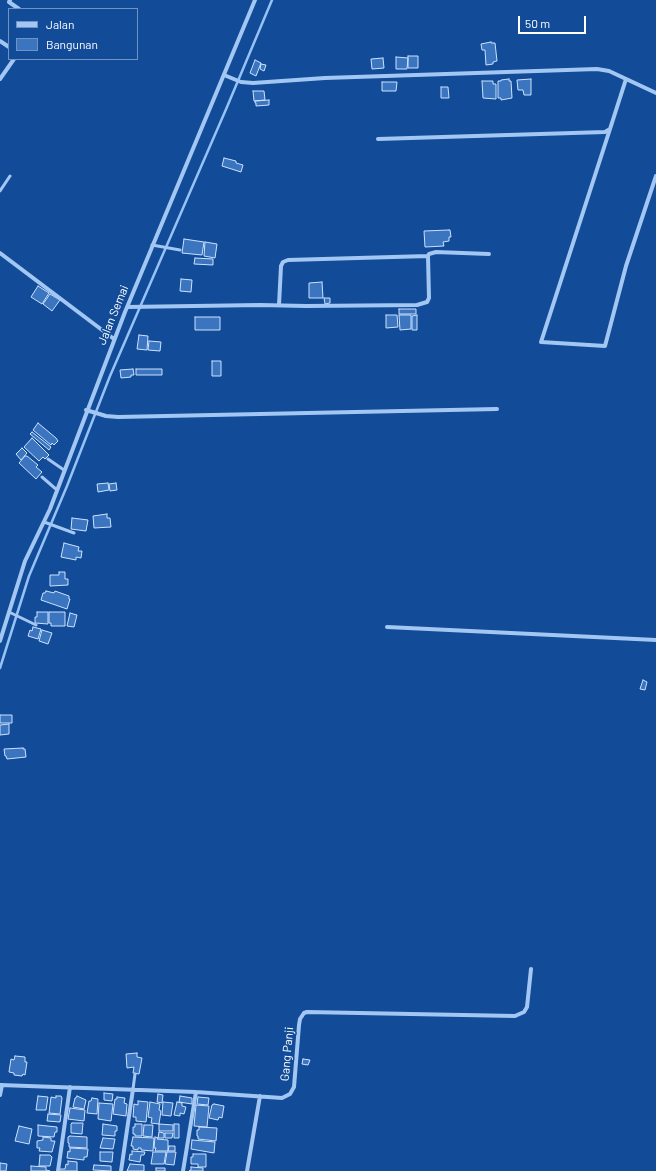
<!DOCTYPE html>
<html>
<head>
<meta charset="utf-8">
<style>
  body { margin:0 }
  #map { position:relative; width:656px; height:1171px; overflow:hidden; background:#124b98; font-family:Barlow,sans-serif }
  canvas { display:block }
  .legend { position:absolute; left:8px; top:8px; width:130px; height:52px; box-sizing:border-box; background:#124b98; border:1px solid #7193c1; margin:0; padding:5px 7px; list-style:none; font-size:12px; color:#fff }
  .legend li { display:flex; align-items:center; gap:8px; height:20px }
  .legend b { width:20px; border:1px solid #7193c1 }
  .scale { position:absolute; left:518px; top:16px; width:68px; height:18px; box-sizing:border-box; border:2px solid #fff; border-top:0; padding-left:5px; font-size:12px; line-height:14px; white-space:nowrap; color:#fff; -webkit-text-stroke:3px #124b98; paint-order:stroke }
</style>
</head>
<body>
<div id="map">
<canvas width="656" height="1171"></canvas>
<ul class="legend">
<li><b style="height:5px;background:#a3c7f3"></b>Jalan</li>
<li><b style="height:11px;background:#3b75c0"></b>Bangunan</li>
</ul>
<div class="scale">50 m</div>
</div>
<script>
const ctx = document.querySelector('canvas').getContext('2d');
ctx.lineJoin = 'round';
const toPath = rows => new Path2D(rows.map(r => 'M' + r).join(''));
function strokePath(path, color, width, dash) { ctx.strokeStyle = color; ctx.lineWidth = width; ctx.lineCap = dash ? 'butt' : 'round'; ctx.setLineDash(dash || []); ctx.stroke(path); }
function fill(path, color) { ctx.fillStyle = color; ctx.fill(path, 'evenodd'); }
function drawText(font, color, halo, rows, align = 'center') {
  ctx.font = font + ' Barlow,sans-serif'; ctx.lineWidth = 3; ctx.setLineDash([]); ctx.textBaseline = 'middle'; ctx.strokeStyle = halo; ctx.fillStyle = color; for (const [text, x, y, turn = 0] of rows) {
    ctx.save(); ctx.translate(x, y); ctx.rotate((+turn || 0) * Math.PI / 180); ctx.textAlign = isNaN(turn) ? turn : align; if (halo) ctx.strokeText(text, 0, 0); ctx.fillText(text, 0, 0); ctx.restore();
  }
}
strokePath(toPath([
  [0,668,29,576,67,486,110,376,227,107,272,0]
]), '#95c2f7', 2.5);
const building = toPath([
  [491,42,491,43,495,43,497,61,493,62,493,64,486,65,485,50,482,50,481,44,491,42],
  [408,56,418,56,418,68,408,68,408,56],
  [396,57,408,58,407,69,396,69,396,57],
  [383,58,384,68,372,69,371,59,383,58],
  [255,60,261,63,256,76,250,73,255,60],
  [261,64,266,65,264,71,260,69,261,64],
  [509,79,509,81,511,81,512,98,501,100,501,98,498,98,498,81,501,81,501,80,509,79],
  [531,79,531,95,524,95,523,90,518,90,517,80,531,79],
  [482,81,493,81,493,84,496,84,496,99,483,98,482,81],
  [382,82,397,82,396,91,382,91,382,82],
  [441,87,448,87,449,98,441,98,441,87],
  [253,91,264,91,265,100,254,101,253,91],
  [269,100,269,105,256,106,256,103,255,103,255,101,269,100],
  [224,158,236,161,236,163,243,165,241,172,222,166,224,158],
  [449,230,450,230,451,237,449,237,449,241,443,242,444,246,425,247,424,231,449,230],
  [184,239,204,242,202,255,182,253,184,239],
  [205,242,217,244,215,258,204,256,205,242],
  [195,258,213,259,213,265,194,264,195,258],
  [181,279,192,280,191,292,180,291,181,279],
  [322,282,323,298,309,298,309,283,322,282],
  [38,286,49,293,42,304,31,297,38,286],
  [122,288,127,290,125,295,120,293,122,288],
  [50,294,60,300,52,311,43,304,50,294],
  [324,298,330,298,330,303,325,304,324,298],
  [399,309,416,309,416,314,399,314,399,309],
  [386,315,397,315,398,327,386,328,386,315],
  [399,315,411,315,411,329,400,330,399,315],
  [417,315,417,330,412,330,412,316,417,315],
  [195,317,220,317,220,330,195,330,195,317],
  [139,335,148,336,147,350,137,349,139,335],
  [149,341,161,342,160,351,148,350,149,341],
  [212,361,221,361,221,376,212,376,212,361],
  [133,369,134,375,131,375,131,377,121,378,120,370,133,369],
  [136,369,162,369,162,375,136,375,136,369],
  [38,423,56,438,58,441,54,445,52,443,51,445,33,430,38,423],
  [32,432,51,447,49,450,30,434,32,432],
  [32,438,49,455,45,459,43,457,39,461,24,447,32,438],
  [22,448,27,453,21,460,16,454,22,448],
  [25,456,27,456,38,465,36,467,42,472,36,479,19,463,25,456],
  [108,483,109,490,98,492,97,484,108,483],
  [116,483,117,490,110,491,109,484,116,483],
  [107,514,107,518,110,518,111,527,94,528,93,516,107,514],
  [72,518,88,520,86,531,71,529,72,518],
  [64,543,79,547,78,551,82,551,81,558,76,557,76,560,61,557,64,543],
  [59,572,65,572,65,579,68,579,68,585,50,586,50,575,59,575,59,572],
  [46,591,54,593,55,591,69,596,69,599,70,599,67,609,41,600,43,593,45,593,46,591],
  [37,612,48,612,48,624,35,623,35,617,37,617,37,612],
  [49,612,65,612,65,626,51,626,51,623,49,623,49,612],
  [70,613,77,615,74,627,67,626,70,613],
  [33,627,41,629,38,639,28,636,30,630,32,631,33,627],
  [42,630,52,633,48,644,39,641,42,630],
  [643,680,647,682,645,690,640,689,643,680],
  [0,715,12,715,12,723,0,723,0,715],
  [9,724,9,734,0,735,0,725,9,724],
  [23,748,23,749,25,749,26,757,7,759,6,756,5,756,4,749,23,748],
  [137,1053,137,1057,142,1058,139,1074,133,1073,134,1067,127,1068,126,1054,137,1053],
  [15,1056,25,1057,25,1062,27,1062,25,1075,23,1074,22,1076,14,1075,14,1073,9,1072,11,1059,14,1060,15,1056],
  [303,1059,310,1060,308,1065,302,1064,303,1059],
  [104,1093,113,1094,112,1101,104,1100,104,1093],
  [158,1094,163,1095,162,1103,157,1102,158,1094],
  [38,1096,48,1097,46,1110,36,1110,38,1096],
  [56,1096,61,1096,62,1098,60,1114,49,1113,51,1097,56,1098,56,1096],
  [77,1096,86,1100,84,1109,73,1107,75,1098,76,1098,77,1096],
  [180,1096,192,1098,192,1104,179,1102,180,1096],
  [117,1097,125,1098,124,1103,127,1104,126,1116,113,1114,115,1099,117,1099,117,1097],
  [198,1097,209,1098,208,1105,197,1104,198,1097],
  [92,1098,98,1099,97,1114,87,1113,89,1101,91,1101,92,1098],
  [138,1101,148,1102,146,1122,136,1121,136,1117,133,1117,134,1104,138,1105,138,1101],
  [150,1102,160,1104,159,1110,161,1111,159,1124,151,1123,152,1118,148,1117,150,1102],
  [163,1102,173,1103,171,1116,162,1115,163,1102],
  [177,1102,182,1103,182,1106,186,1107,184,1114,180,1113,180,1116,174,1115,177,1102],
  [99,1103,113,1104,111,1121,98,1119,99,1103],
  [214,1104,224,1106,222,1118,219,1117,218,1120,209,1118,212,1105,214,1104],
  [196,1105,209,1106,207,1127,194,1126,196,1105],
  [70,1108,85,1110,84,1121,68,1119,70,1108],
  [48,1114,61,1115,60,1122,47,1121,48,1114],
  [72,1123,83,1123,82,1134,71,1133,71,1124,72,1123],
  [103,1124,117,1126,117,1131,115,1131,115,1136,102,1135,103,1124],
  [135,1124,142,1124,142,1136,135,1136,135,1134,133,1134,133,1127,135,1127,135,1124],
  [159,1124,173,1125,173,1131,159,1131,159,1124],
  [174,1124,179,1124,179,1138,174,1138,174,1124],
  [38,1125,57,1127,57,1132,55,1132,54,1137,38,1136,38,1125],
  [144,1125,153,1125,152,1137,143,1136,144,1125],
  [19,1126,32,1129,29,1144,15,1141,19,1126],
  [199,1127,217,1128,216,1141,198,1139,198,1136,197,1136,197,1130,199,1130,199,1127],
  [159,1132,164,1133,164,1138,158,1138,159,1132],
  [165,1133,173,1133,172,1138,165,1138,165,1133],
  [70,1136,87,1137,87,1148,69,1147,69,1143,68,1143,68,1137,70,1136],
  [43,1137,51,1138,51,1141,55,1141,52,1152,39,1151,40,1148,37,1148,37,1141,43,1140,43,1137],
  [133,1137,154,1138,153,1151,141,1150,141,1148,138,1148,138,1150,133,1149,133,1146,131,1146,133,1137],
  [155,1137,158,1138,157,1139,168,1140,168,1151,155,1151,156,1148,154,1148,155,1137],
  [103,1138,115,1139,113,1149,100,1148,103,1138],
  [192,1140,215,1142,214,1153,191,1149,192,1140],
  [169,1146,175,1146,175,1151,168,1151,169,1146],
  [70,1148,88,1149,87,1157,84,1157,84,1160,67,1158,68,1151,70,1152,70,1148],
  [132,1151,145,1152,144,1155,141,1155,140,1162,129,1160,130,1154,132,1155,132,1151],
  [100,1152,113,1152,112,1162,100,1161,100,1152],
  [153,1152,166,1152,164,1164,151,1164,153,1152],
  [167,1152,176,1152,174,1165,165,1164,167,1152],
  [193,1154,206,1154,206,1167,198,1167,198,1164,191,1164,191,1157,193,1157,193,1154],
  [40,1155,50,1155,52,1157,50,1166,39,1166,40,1155],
  [68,1161,77,1162,77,1171,59,1171,59,1169,65,1169,66,1164,68,1165,68,1161],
  [0,1163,7,1164,6,1171,0,1171,0,1163],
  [130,1164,144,1165,144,1171,127,1171,130,1164],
  [94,1165,111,1166,111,1171,93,1170,94,1165],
  [31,1166,46,1167,46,1170,50,1171,31,1171,31,1166],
  [191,1167,203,1168,203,1171,189,1171,191,1170,191,1167],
  [156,1168,165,1168,165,1171,156,1171,156,1168]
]);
fill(building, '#3b75c0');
strokePath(building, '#cbe2fd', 1);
strokePath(toPath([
  [0,191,10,176],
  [152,245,180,250],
  [48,459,64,470],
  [42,477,57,490],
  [44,522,74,533],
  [9,612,36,625],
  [133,1089,135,1074]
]), '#a3c7f3', 3);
strokePath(toPath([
  [10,0,9,2,19,9],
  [0,41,9,47],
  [224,75,241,82,253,83,325,78,597,69,609,71,656,93],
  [0,79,14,59],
  [610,129,541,342,605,346,626,266,656,176],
  [378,139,605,132,610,129,626,79],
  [0,253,114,339],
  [279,305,281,266,283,262,288,260,428,256],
  [127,307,260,305,306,306,417,305,427,302,429,298,428,256,429,254,436,252,489,254],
  [86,410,106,416,118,417,497,409],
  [387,627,656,640],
  [0,641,25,561,50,509,125,312,255,0],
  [0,1085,196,1092,282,1098,290,1094,294,1087,299,1025,300,1019,304,1013,307,1012,515,1016,524,1012,527,1007,531,969],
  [0,1095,2,1085],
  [58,1171,70,1087],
  [121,1171,133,1089],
  [183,1171,196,1092],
  [247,1171,260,1096]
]), '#a3c7f3', 4);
drawText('12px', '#fff', '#124b98', [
  ["Jalan Semai",113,315,-68],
  ["Gang Panji",287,1054,-85]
]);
</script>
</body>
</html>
